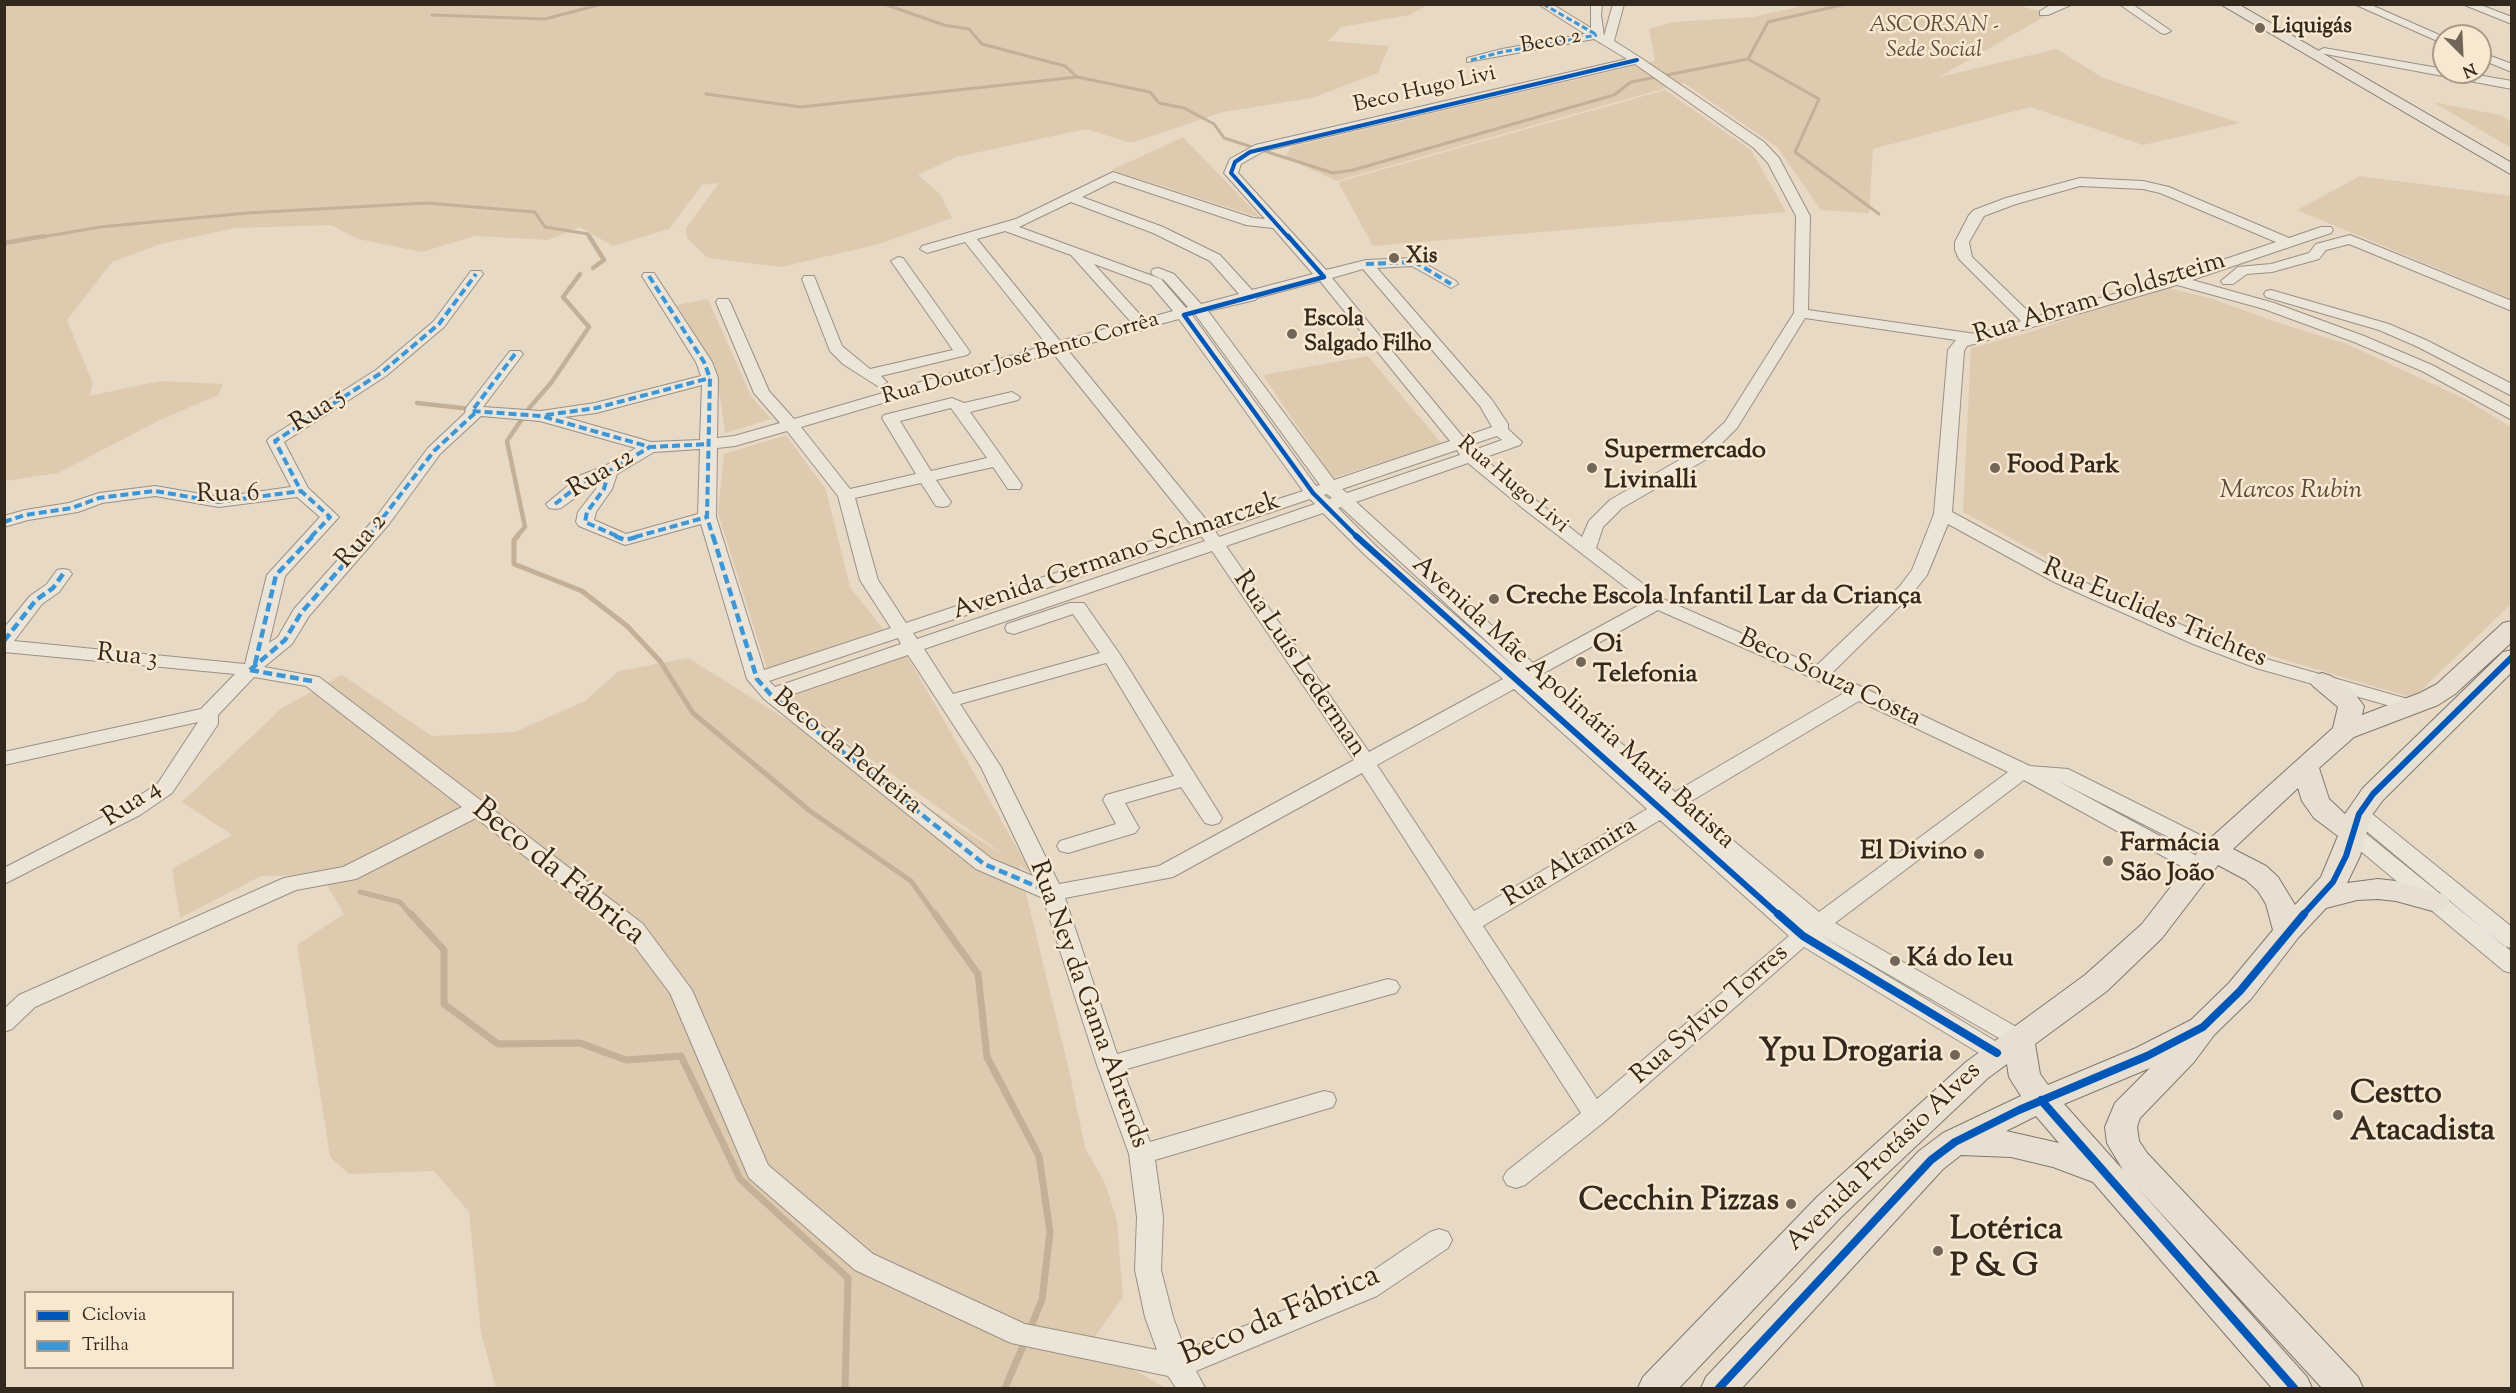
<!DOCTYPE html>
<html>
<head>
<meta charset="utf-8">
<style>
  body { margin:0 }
  #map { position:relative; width:2516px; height:1393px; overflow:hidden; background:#e8d9c5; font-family:"Sorts Mill Goudy",serif }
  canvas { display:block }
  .frame { position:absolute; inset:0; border:6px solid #33281e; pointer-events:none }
  .legend { position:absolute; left:24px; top:1291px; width:210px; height:78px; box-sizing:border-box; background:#f9e8d0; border:2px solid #aa9b89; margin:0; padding:8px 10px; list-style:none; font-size:18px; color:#33281e }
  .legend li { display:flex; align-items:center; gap:12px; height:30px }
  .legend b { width:30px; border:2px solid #aa9b89 }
  .north { position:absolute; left:2432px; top:24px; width:60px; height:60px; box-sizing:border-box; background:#f9e8d0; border:2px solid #aa9b89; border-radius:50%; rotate:156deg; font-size:16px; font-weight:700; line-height:24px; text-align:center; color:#33281e }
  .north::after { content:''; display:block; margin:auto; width:21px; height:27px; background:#726658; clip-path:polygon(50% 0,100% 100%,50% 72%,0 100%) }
</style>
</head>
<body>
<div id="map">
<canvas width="2516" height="1393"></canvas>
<div class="frame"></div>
<ul class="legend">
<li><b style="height:8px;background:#0057b8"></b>Ciclovia</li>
<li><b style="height:8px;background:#3d96d5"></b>Trilha</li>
</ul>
<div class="north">N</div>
</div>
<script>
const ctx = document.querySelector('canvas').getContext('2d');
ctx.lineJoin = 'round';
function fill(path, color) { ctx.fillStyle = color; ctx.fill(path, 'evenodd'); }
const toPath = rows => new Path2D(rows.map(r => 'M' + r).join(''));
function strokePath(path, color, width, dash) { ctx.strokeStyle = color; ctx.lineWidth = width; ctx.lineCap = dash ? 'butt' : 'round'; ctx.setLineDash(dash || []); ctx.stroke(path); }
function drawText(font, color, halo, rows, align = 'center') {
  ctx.font = font + ' "Sorts Mill Goudy",serif'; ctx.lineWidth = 5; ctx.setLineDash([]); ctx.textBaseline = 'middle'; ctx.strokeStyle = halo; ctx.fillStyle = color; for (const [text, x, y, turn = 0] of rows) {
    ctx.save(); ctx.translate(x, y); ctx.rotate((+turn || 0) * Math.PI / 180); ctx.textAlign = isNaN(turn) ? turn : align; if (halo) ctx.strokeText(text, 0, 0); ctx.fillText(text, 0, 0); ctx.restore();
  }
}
fill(toPath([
  [1422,4,1424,7,1409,15,1341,27,1328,41,1389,46,1378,73,1312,98,1223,112,1131,143,1086,129,956,157,918,175,940,194,952,218,879,244,781,267,708,258,687,238,686,228,719,183,702,185,669,229,613,246,580,227,548,240,475,236,422,252,358,239,331,225,236,228,160,244,112,262,67,320,93,384,89,396,160,381,223,384,218,395,160,420,58,473,5,481,5,5],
  [1811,4,2017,5,2049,14,1939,77,2057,49,2103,78,2240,123,2143,145,2030,107,1873,149,1869,213,1821,210,1777,147,1684,83,1336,181,1285,157,1291,147,1655,61,1649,29,1674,22,1753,17],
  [1665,90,1751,150,1786,212,1373,246,1338,182],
  [2433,102,2500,115,2511,122,2511,148],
  [1183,137,1261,218,1112,170],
  [2360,176,2511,196,2511,299,2297,210],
  [2169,288,2213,299,2276,322,2347,344,2465,399,2511,427,2511,604,2413,698,2272,656,2212,634,2067,569,1963,512,1971,348,2037,330,2122,300],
  [708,299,751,396,771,419,725,433,717,376,677,305],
  [1368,356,1442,444,1332,478,1263,375],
  [786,435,826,490,850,587,883,629,767,669,718,513,724,454],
  [907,656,1032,874,1019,865,1069,1070,1085,1148,1104,1181,1117,1220,1123,1297,1089,1345,1166,1388,496,1388,481,1333,469,1212,434,1171,349,1174,330,1157,297,945,344,914,321,875,261,876,180,918,172,869,232,835,182,802,282,708,342,675,432,736,515,732,585,701,619,671,688,658,1007,857,786,698]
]), '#decaaf');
strokePath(toPath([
  [884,4,944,25,969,29,982,44,1065,66,1077,77,1150,92,1159,103,1184,108,1214,124,1224,138,1333,173,1353,170,1614,95,1631,82,1748,59,1768,22,1846,4],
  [432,15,545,19,602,4],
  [1748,59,1819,99,1795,152,1879,214],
  [706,94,801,107,1077,77],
  [36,238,100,227,247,213,426,203,535,212,545,227,588,234,590,238]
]), '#c4b097', 3);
strokePath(toPath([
  [589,236,604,260,593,268],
  [4,243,45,236],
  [417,403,471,409],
  [516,537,525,527,507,441,530,407,551,383,589,327,563,297,580,274]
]), '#c4b097', 4.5);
strokePath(toPath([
  [518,536,514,540,514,564,582,591,627,626,660,661,693,713,810,811,911,881,936,916],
  [360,892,400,902,412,916]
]), '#c4b097', 5);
strokePath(toPath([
  [411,914,444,950,444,1004,498,1044,580,1043,626,1060,681,1056,740,1179,848,1278,845,1388],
  [935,914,978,974,987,1057,1039,1156,1050,1232,1042,1300,1029,1331],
  [1005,1388,1026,1339]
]), '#c4b097', 7);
const minor = toPath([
  [1538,4,1552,4,1591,28,1591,4,1602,4,1601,15,1604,36,1613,4,1624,4,1614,41,1641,58,1764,142,1779,158,1810,216,1808,310,1976,334,2021,321,1959,259,1955,250,1955,242,1969,215,1974,210,2006,198,2080,178,2143,181,2169,187,2289,238,2321,227,2331,227,2333,230,2331,233,2192,280,2274,303,2364,336,2432,365,2512,408,2512,420,2422,371,2354,342,2264,309,2177,285,1967,346,1964,351,1952,512,2066,574,2207,636,2270,660,2415,701,2418,705,2415,709,2401,709,2256,668,2193,644,2054,582,1948,524,1927,575,1912,594,1832,673,2030,766,2068,769,2222,846,2225,851,2222,856,2214,858,2206,856,2056,780,2208,862,2211,867,2208,872,2200,874,2192,872,2024,780,1835,923,2027,1033,2031,1039,2027,1045,2019,1048,2011,1045,1820,935,2005,1047,2009,1053,2005,1059,1997,1062,1989,1059,1804,947,1604,1122,1525,1185,1516,1188,1507,1185,1503,1178,1507,1171,1581,1113,1362,773,1173,877,1065,898,1117,1054,1388,979,1396,981,1400,987,1396,993,1388,995,1123,1070,1150,1142,1324,1091,1333,1093,1336,1100,1333,1107,1155,1160,1163,1217,1161,1270,1173,1317,1185,1350,1359,1280,1430,1232,1439,1229,1448,1232,1452,1240,1448,1248,1377,1296,1196,1371,1205,1388,1176,1388,1168,1376,1011,1343,855,1270,749,1178,670,993,627,936,476,818,356,879,296,890,35,1007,12,1029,4,1032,4,1009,19,995,284,878,343,867,462,807,306,686,254,677,218,715,218,724,172,793,140,815,4,884,4,868,126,805,158,783,198,722,4,765,4,752,201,709,235,674,4,652,4,628,30,596,47,584,57,570,63,569,69,570,72,574,59,592,42,604,14,641,245,664,267,575,320,517,297,497,219,507,155,496,102,503,78,512,28,520,4,527,4,516,25,510,69,503,99,493,155,486,219,497,291,487,267,441,269,438,376,370,434,321,471,271,481,271,483,274,444,327,386,376,284,442,308,488,339,517,285,576,269,643,278,637,294,609,377,516,428,448,465,413,466,408,510,351,520,351,523,354,483,407,541,411,595,403,701,376,696,362,642,276,644,273,654,273,712,362,718,378,717,438,734,436,780,423,754,393,716,302,718,299,728,299,730,302,769,391,794,419,1047,345,965,242,927,253,920,249,922,246,1016,219,1113,172,1253,218,1265,219,1224,173,1230,159,1255,145,1627,59,1594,39,1467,62,1467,58,1502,49,1585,34,1538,4],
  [1635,64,1754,148,1768,163,1796,216,1794,313,1725,422,1693,452,1610,500,1589,521,1582,537,1483,458,1520,445,1522,442,1508,429,1508,424,1492,400,1377,268,1412,266,1451,288,1458,284,1456,281,1415,258,1366,260,1326,270,1238,173,1241,164,1264,151,1635,64],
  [1114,181,1246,225,1273,228,1313,274,1252,290,1220,255,1163,227,1082,197,1114,181],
  [2080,186,2143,189,2160,193,2276,242,2172,277,2034,317,1972,257,1969,242,1984,216,2016,204,2080,186],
  [1071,202,1153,233,1210,261,1239,294,1201,304,1174,274,1158,268,1153,269,1151,272,1153,275,1164,280,1188,307,1186,308,1161,279,1019,227,1071,202],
  [1005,231,1071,255,1131,322,1060,341,977,239,1005,231],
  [1094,264,1151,285,1173,311,1144,319,1094,264],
  [1363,269,1480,406,1492,427,1463,437,1332,278,1363,269],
  [1320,281,1450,441,1334,480,1208,311,1255,300,1257,298,1320,281],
  [1195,314,1320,485,1316,486,1192,315,1195,314],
  [1805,318,1956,340,1948,350,1934,514,1912,570,1900,586,1816,666,1663,599,1596,548,1603,527,1622,508,1705,460,1737,428,1805,318],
  [1179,319,1303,491,1208,522,1067,349,1147,329,1149,327,1179,319],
  [1053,353,1193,527,906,623,878,580,855,498,921,483,936,506,942,507,948,506,951,502,936,480,993,467,1008,489,1020,489,1022,485,970,412,1018,400,1020,397,1012,392,964,403,952,398,884,415,882,418,916,474,850,489,801,427,1053,353],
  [702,385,700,440,651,442,564,417,596,413,702,385],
  [951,408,987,458,931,471,900,421,951,408],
  [481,416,540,421,636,448,603,467,581,475,546,504,549,508,555,509,561,508,598,481,596,489,578,512,576,522,579,526,625,545,701,524,747,679,764,699,976,869,1043,898,1097,1065,1129,1154,1137,1217,1135,1270,1145,1317,1157,1350,1025,1324,873,1254,768,1165,692,990,643,924,319,677,264,667,292,644,309,616,389,524,440,454,481,416],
  [787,431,838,496,860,580,891,628,764,670,716,517,717,448,735,446,787,431],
  [1497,436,1502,440,1474,450,1470,445,1497,436],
  [700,449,698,514,626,534,594,520,596,512,612,489,617,474,654,452,700,449],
  [1457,450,1460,455,1347,493,1342,489,1457,450],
  [1468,463,1525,510,1645,602,1533,663,1356,502,1468,463],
  [1327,494,1332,498,1329,499,1324,495,1327,494],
  [1310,499,1315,504,1219,537,1215,531,1310,499],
  [1341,507,1519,671,1377,547,1338,508,1341,507],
  [1323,513,1365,555,1503,679,1369,752,1226,546,1323,513],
  [1201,536,1205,541,917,639,913,633,1201,536],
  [1212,551,1354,760,1159,866,1059,884,1001,767,960,704,1106,663,1174,776,1106,795,1103,800,1116,824,1060,841,1057,846,1060,851,1068,853,1135,833,1139,828,1125,803,1181,787,1205,823,1212,825,1219,823,1222,818,1121,656,1084,603,1070,603,1007,624,1005,628,1007,632,1014,634,1073,614,1100,653,953,694,924,649,1212,551],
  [1658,610,1812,678,1844,693,1675,792,1544,673,1658,610],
  [898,638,901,644,775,687,769,681,898,638],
  [908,655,981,767,1033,876,992,859,785,697,908,655],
  [1514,689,1647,809,1474,911,1377,765,1514,689],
  [1859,701,2008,772,1819,912,1688,803,1859,701],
  [1660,820,1789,936,1597,1099,1483,926,1660,820],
  [2052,4,2073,4,2048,15,2040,15,2040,11,2052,4],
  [2119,4,2132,4,2171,31,2165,34,2161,33,2119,4],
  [2354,4,2369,4,2444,37,2444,44,2354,4],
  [2462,4,2478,4,2512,17,2512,24,2462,4],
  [2324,48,2444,69,2444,72,2460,72,2512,81,2512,89,2320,53,2318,51,2324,48],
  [2480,52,2512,64,2512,72,2480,59,2480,52],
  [2350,235,2512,301,2512,311,2349,244,2326,250,2319,259,2272,272,2247,274,2233,284,2223,284,2221,281,2238,267,2271,264,2309,253,2316,244,2350,235],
  [898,257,903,258,970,352,967,355,881,376,887,382,879,387,843,364,830,351,802,279,804,276,814,276,842,346,870,369,953,350,891,261,898,257],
  [2271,290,2389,324,2428,341,2512,384,2512,396,2418,347,2379,330,2266,297,2264,294,2266,291,2271,290],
  [2359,807,2366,809,2512,927,2512,948,2504,946,2352,819,2349,814,2352,809,2359,807],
  [2352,826,2359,828,2512,952,2512,973,2504,971,2345,838,2341,833,2345,828,2352,826]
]);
const major = toPath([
  [2220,4,2238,4,2512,163,2512,175,2220,4],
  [2512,621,2512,642,2455,694,2438,705,2354,737,2319,768,2329,799,2345,814,2363,788,2503,652,2512,650,2512,672,2383,800,2372,815,2360,856,2347,883,2378,879,2396,881,2446,895,2450,902,2446,909,2436,912,2396,901,2378,899,2357,900,2326,908,2298,938,2251,999,2214,1035,2194,1062,2140,1118,2137,1127,2139,1141,2147,1153,2358,1377,2363,1388,2322,1388,2136,1186,2307,1377,2312,1388,2272,1388,2093,1182,2053,1167,2011,1157,1961,1155,1943,1169,1742,1388,1701,1388,1706,1377,1919,1151,1943,1133,2021,1096,2009,1077,2007,1064,1988,1078,1841,1217,1679,1388,1638,1388,1643,1377,1817,1197,1966,1062,2085,975,2142,924,2204,844,2333,728,2338,707,2313,686,2309,681,2313,676,2322,673,2331,676,2351,689,2364,706,2362,715,2420,693,2437,684,2503,623,2512,621],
  [2298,788,2302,801,2314,818,2338,836,2321,877,2295,905,2278,877,2266,866,2233,849,2298,788],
  [2218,865,2246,880,2258,891,2266,904,2273,930,2229,983,2191,1020,2136,1048,2048,1085,2040,1074,2035,1044,2107,991,2162,938,2218,865],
  [2150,1068,2115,1103,2105,1127,2107,1143,2123,1170,2064,1104,2150,1068],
  [2036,1116,2059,1143,2006,1131,2036,1116]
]);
strokePath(minor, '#9a9084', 2);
strokePath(major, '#81786d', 2);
fill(minor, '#ebe4d9');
fill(major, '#e8dfd3');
strokePath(toPath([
  [1543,4,1597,35],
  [1471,60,1502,52,1597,35]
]), '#3d96d5', 3, [6, 3]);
strokePath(toPath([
  [1366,264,1415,262,1451,284],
  [649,276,704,362,710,378,707,517,713,537],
  [515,354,472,411,541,416,650,447,710,444],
  [546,415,596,408,710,378],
  [609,471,604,489,587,512,585,522,619,537],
  [555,504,587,479,609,471,650,447],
  [4,522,25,515,72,508,99,498,155,491,219,502,301,491],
  [311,537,330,517,301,491,275,441,381,373,439,324,476,274],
  [368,537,434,451,475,413],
  [635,537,707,517]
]), '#3d96d5', 4, [8, 4]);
strokePath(toPath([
  [615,536,625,540,641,536],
  [713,536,757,679,771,695,984,864,1052,893],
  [4,641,36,600,53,588,63,574],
  [255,664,276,575,313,536],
  [250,670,285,640,301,613,369,536],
  [250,670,312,681]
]), '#3d96d5', 4.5, [9, 4.5]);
strokePath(toPath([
  [1289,238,1231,173,1235,162,1250,152,1637,60]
]), '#0057b8', 4);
strokePath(toPath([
  [1288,236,1324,277,1184,315,1313,493,1357,537]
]), '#0057b8', 4.5);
strokePath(toPath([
  [1356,536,1780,916],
  [2302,916,2333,882,2346,856,2359,814,2373,794,2512,657]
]), '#0057b8', 6);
strokePath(toPath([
  [1778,914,1803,936,1997,1053],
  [2041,1100,2294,1388],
  [1719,1388,1931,1160,1955,1142,2019,1110,2147,1056,2203,1027,2240,991,2304,914]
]), '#0057b8', 8);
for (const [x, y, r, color] of [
  [2260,28,6,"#726658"],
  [1394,258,6,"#726658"],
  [1292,334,6,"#726658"],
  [1592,468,6,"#726658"],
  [1995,468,6,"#726658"],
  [1494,599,6,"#726658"],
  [1581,662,6,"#726658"],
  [1979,854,6,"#726658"],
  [2108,861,6,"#726658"],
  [1895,961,6,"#726658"],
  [1955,1055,6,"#726658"],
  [2338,1115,6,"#726658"],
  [1791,1204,6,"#726658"],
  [1938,1251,6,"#726658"]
]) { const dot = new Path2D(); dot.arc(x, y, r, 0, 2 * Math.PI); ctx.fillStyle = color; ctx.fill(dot); strokePath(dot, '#f9e8d0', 2); }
drawText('italic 22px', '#5c4d3e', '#f9e8d0', [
  ["ASCORSAN -",1934,27],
  ["Sede Social",1934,52]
]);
drawText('bold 22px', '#33281e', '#f9e8d0', [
  ["Liquigás",2272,28],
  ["Xis",1406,258],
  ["Escola",1304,321],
  ["Salgado Filho",1304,346]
], 'left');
drawText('22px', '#33281e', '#f9e8d0', [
  ["Beco 2",1551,43,-10],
  ["Beco Hugo Livi",1425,91,-13],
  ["Rua Doutor José Bento Corrêa",1021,360,-16],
  ["Rua Hugo Livi",1512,486,40]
]);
drawText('26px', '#33281e', '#f9e8d0', [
  ["Rua Abram Goldszteim",2100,300,-17],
  ["Rua 5",319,412,-33],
  ["Rua 12",602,475,-31],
  ["Rua 6",228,496,-1],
  ["Rua 2",363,542,-49],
  ["Avenida Germano Schmarczek",1117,558,-19],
  ["Rua Euclides Trichtes",2154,615,23],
  ["Rua 3",127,658,6],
  ["Rua Luís Lederman",1298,665,56],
  ["Beco Souza Costa",1829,680,25],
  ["Avenida Mãe Apolinária Maria Batista",1572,704,42],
  ["Beco da Pedreira",846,753,39],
  ["Rua 4",133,805,-34],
  ["Rua Altamira",1571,864,-31],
  ["Rua Ney da Gama Ahrends",1087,1005,70],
  ["Rua Sylvio Torres",1711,1016,-41],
  ["Avenida Protásio Alves",1885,1158,-44]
]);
drawText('bold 26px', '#33281e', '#f9e8d0', [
  ["Supermercado",1604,453],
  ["Livinalli",1604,483],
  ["Food Park",2007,468],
  ["Creche Escola Infantil Lar da Criança",1506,599],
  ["Oi",1593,647],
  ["Telefonia",1593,677],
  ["Farmácia",2120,846],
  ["São João",2120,876],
  ["El Divino",1967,854,"right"],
  ["Ká do Ieu",1907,961]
], 'left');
drawText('italic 26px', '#5c4d3e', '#f9e8d0', [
  ["Marcos Rubin",2291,493]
]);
drawText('32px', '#33281e', '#f9e8d0', [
  ["Beco da Fábrica",557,874,39],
  ["Beco da Fábrica",1281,1318,-23]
]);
drawText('bold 32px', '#33281e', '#f9e8d0', [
  ["Ypu Drogaria",1943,1055],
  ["Cestto",2350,1097,"left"],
  ["Atacadista",2350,1134,"left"],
  ["Cecchin Pizzas",1779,1204],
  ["Lotérica",1950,1233,"left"],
  ["P & G",1950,1270,"left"]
], 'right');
</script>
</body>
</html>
